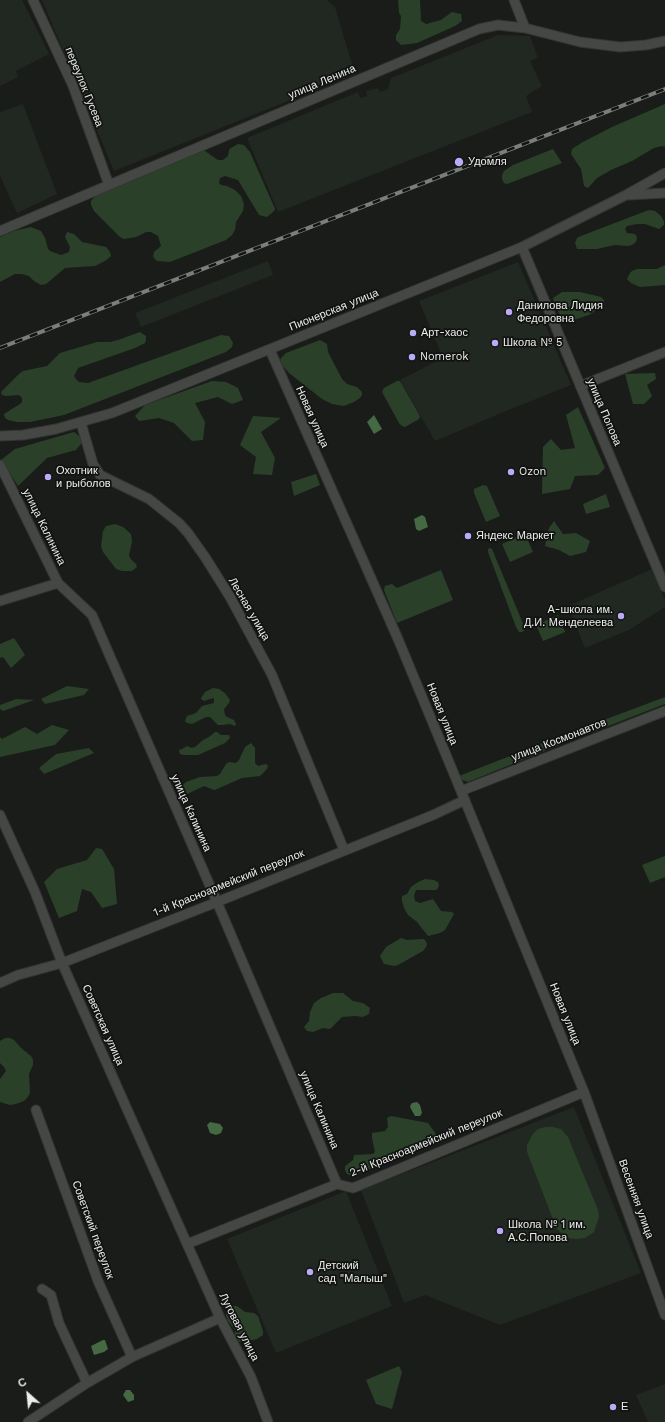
<!DOCTYPE html>
<html>
<head>
<meta charset="utf-8">
<style>
  body { margin:0 }
  #map { position:relative; width:665px; height:1422px; overflow:hidden; background:#1a1c1a; font-family:"Work Sans",sans-serif }
  canvas { display:block }
  .north { position:absolute; left:8px; top:1374px; width:40px; height:40px; -webkit-text-stroke:3px #111311; paint-order:stroke; rotate:333deg; font-size:11px; font-weight:700; line-height:16px; text-align:center; color:#ecedec }
  .north::after { content:''; display:block; margin:auto; width:14px; height:18px; background:#ecedec; clip-path:polygon(50% 0,100% 100%,50% 72%,0 100%) }
</style>
</head>
<body>
<div id="map">
<canvas width="665" height="1422"></canvas>
<div class="north">С</div>
</div>
<script>
const ctx = document.querySelector('canvas').getContext('2d');
ctx.lineJoin = 'round';
function fill(path, color) { ctx.fillStyle = color; ctx.fill(path, 'evenodd'); }
const toPath = rows => new Path2D(rows.map(r => 'M' + r).join(''));
function strokePath(path, color, width, dash) { ctx.strokeStyle = color; ctx.lineWidth = width; ctx.lineCap = dash ? 'butt' : 'round'; ctx.setLineDash(dash || []); ctx.stroke(path); }
function drawText(font, color, halo, rows, align = 'center') {
  ctx.font = font + ' "Work Sans",sans-serif'; ctx.lineWidth = 3.5; ctx.setLineDash([]); ctx.textBaseline = 'middle'; ctx.strokeStyle = halo; ctx.fillStyle = color; for (const [text, x, y, turn = 0] of rows) {
    ctx.save(); ctx.translate(x, y); ctx.rotate((+turn || 0) * Math.PI / 180); ctx.textAlign = isNaN(turn) ? turn : align; if (halo) ctx.strokeText(text, 0, 0); ctx.fillText(text, 0, 0); ctx.restore();
  }
}
fill(toPath([
  [0,0,22,0,49,54,16,71,18,77,0,86],
  [42,0,327,0,335,7,355,74,114,171],
  [498,35,530,36,538,58,530,61,542,86,526,96,532,112,278,212,247,138,358,92,360,98,367,96,366,91,378,88,380,92,388,89,391,78],
  [23,104,57,194,17,213,0,176,0,112],
  [268,261,273,275,141,327,135,313],
  [518,262,571,385,511,409,435,441,400,380,443,358,419,301],
  [652,569,665,599,665,607,629,630,585,648,568,606],
  [574,1107,641,1273,500,1325,425,1295,404,1303,361,1190],
  [346,1191,392,1306,276,1353,227,1239],
  [665,1384,665,1422,648,1422,636,1395]
]), '#212721');
fill(toPath([
  [398,0,420,0,421,21,426,24,441,20,452,12,461,14,462,21,455,26,417,43,401,45,396,40,396,35,400,29,401,16,399,13],
  [665,104,665,147,662,146,654,148,632,161,611,170,597,178,588,188,584,186,581,169,571,154,572,149,581,143,612,127],
  [238,144,244,145,250,152,275,209,274,211,267,217,259,215,238,180,225,176,220,178,219,183,221,185,227,186,235,190,241,196,244,204,243,211,236,222,235,230,232,235,226,240,170,262,157,261,153,257,154,252,161,246,158,236,151,232,146,232,136,237,124,239,120,237,94,211,91,205,91,201,96,195,202,151,205,151,218,160,223,160,228,156,229,150,231,148],
  [553,149,562,163,507,184,504,183,502,179,502,175,504,171,513,165],
  [650,210,655,211,661,216,664,221,664,225,659,229,645,224,637,224,627,226,625,229,627,233,635,234,637,237,636,242,632,245,627,246,615,245,597,249,577,249,575,243,577,238,581,236,646,211],
  [31,227,41,231,45,238,48,249,50,251,61,255,69,252,70,247,65,237,67,232,74,234,82,242,106,247,110,252,111,256,105,261,95,266,65,268,46,284,41,285,34,281,29,276,22,274,15,274,0,282,0,237,14,231],
  [665,265,665,285,640,287,631,283,627,279,630,273,632,271,637,269,657,269],
  [562,292,580,292,601,297,604,300,604,305,589,315,570,321,564,319,561,316,556,308,553,298],
  [140,332,146,336,146,340,145,343,135,348,78,368,74,376,76,379,79,382,88,383,221,335,229,336,233,343,232,347,226,352,64,415,30,422,17,422,8,420,5,418,4,414,20,404,22,402,22,398,19,395,6,396,2,395,1,392,19,374,23,371,47,366,60,353,97,342,110,342,118,340],
  [320,340,327,344,328,352,342,379,347,384,357,387,362,392,362,395,360,398,354,402,344,406,332,404,322,399,289,373,282,365,280,361,281,358,286,353],
  [655,373,656,379,647,385,652,396,644,404,633,404,625,374],
  [212,381,226,382,238,388,243,400,232,404,218,397,195,403,205,422,203,440,192,441,174,423,159,418,139,421,135,416,145,405],
  [397,381,400,381,420,416,419,419,405,427,402,426,399,423,382,392,384,388],
  [578,407,605,468,598,475,575,476,570,489,542,494,543,447,551,439,561,450,575,448,566,415],
  [253,416,281,418,261,432,275,458,272,475,253,474,256,457,240,445],
  [74,432,84,440,76,450,47,458,18,486,1,460,15,449],
  [316,474,320,485,294,496,291,482],
  [483,485,487,486,500,516,486,522,474,493,474,489],
  [606,494,610,507,586,514,583,504],
  [554,521,563,534,576,533,590,541,586,552,570,556,559,550,545,546,549,528],
  [115,524,123,527,131,534,132,542,129,555,130,558,136,564,137,567,132,571,122,571,116,569,103,552,101,546,103,531,106,526],
  [525,534,533,552,510,562,502,544],
  [490,548,492,549,524,626,525,630,522,632,519,632,516,627,488,552,488,549],
  [441,570,453,600,397,623,384,590,385,586,392,584,397,588],
  [558,615,565,632,543,641,536,625],
  [14,638,25,655,11,668,3,657,0,658,0,644],
  [67,686,89,689,84,695,45,704,41,699],
  [213,688,219,689,225,693,230,700,229,703,224,709,225,715,227,717,234,720,236,724,235,726,230,724,223,725,218,725,210,717,206,717,192,724,187,723,185,721,187,716,196,713,202,706,214,703,214,699,213,698,204,701,201,699,201,698,205,692],
  [665,697,665,704,593,732,590,731,588,726],
  [16,699,34,700,3,711,0,709,0,705],
  [52,725,69,730,55,745,0,757,0,737,2,739,25,727,37,734],
  [215,732,217,732,221,735,229,735,230,738,225,743,198,755,184,755,180,754,179,750,182,749,187,746,192,748,195,747,203,740,209,737],
  [571,732,574,739,468,782,460,779,459,776],
  [251,743,255,748,255,763,258,766,265,764,268,765,267,769,260,776,242,778,217,789,214,790,204,786,187,794,184,793,182,786,186,782,200,777,217,776,220,774,226,764,229,762,236,763,239,760,245,747],
  [89,748,94,753,44,774,39,768,56,754],
  [96,848,102,849,114,869,117,904,102,908,91,892,82,889,77,911,59,918,44,882,57,869,87,860],
  [665,856,665,877,650,883,642,865],
  [425,879,434,880,438,882,439,885,438,888,436,890,416,890,414,896,415,901,420,903,433,899,441,911,452,912,454,914,445,930,440,933,428,936,417,922,408,915,404,908,402,901,402,896,407,894,411,887,418,882],
  [401,938,407,940,423,939,425,940,427,944,426,947,423,951,398,965,394,966,384,964,380,956,386,947],
  [333,993,343,993,353,1001,363,1003,370,1008,369,1014,363,1017,355,1016,342,1017,330,1029,323,1028,313,1032,307,1031,304,1027,309,1021,310,1012,314,1003,321,998],
  [5,1038,10,1038,14,1040,21,1048,31,1056,33,1060,33,1065,29,1074,30,1093,27,1098,24,1101,16,1104,10,1105,0,1102,0,1079,6,1071,4,1067,0,1063,0,1041],
  [391,1116,428,1123,436,1134,436,1140,425,1146,353,1176,347,1174,345,1170,345,1166,353,1160,354,1155,373,1154,375,1152,372,1138,372,1133,385,1131,388,1127,387,1118],
  [546,1127,553,1127,561,1129,568,1137,598,1210,599,1217,594,1232,585,1238,576,1239,569,1238,561,1233,556,1227,527,1152,527,1145,533,1134,538,1129],
  [232,1306,237,1306,245,1312,254,1313,258,1316,263,1331,263,1335,257,1339,248,1341,240,1342,235,1337,235,1330,228,1321,226,1315,227,1310],
  [399,1366,402,1372,392,1409,376,1404,366,1380]
]), '#2a4029');
fill(toPath([
  [374,415,382,429,374,434,367,422],
  [422,515,425,517,428,527,419,531,416,529,414,519],
  [417,1102,420,1105,422,1113,420,1116,415,1116,411,1109,410,1106,412,1103],
  [210,1122,220,1124,223,1128,221,1133,216,1135,210,1133,207,1125],
  [103,1340,105,1340,108,1349,104,1352,94,1355,91,1346],
  [126,1390,130,1390,134,1395,134,1400,128,1402,123,1395]
]), '#446943');
const minor = toPath([
  [33,0,73,86,109,185],
  [514,0,525,28],
  [629,195,665,193],
  [0,231,479,29,498,25,525,28,580,42,620,47,646,45,665,41],
  [522,247,665,587],
  [270,350,398,639,461,791,584,1092,665,1315],
  [580,386,665,352],
  [81,423,93,464,100,475,149,499,179,523,188,533,205,557,230,597,272,675,344,850],
  [0,436,23,435,56,429,112,413,522,247,626,195,665,173],
  [0,465,58,583,92,615,217,902,337,1184],
  [0,601,58,583],
  [461,791,665,711],
  [0,815,35,892,62,963,220,1318,251,1377,268,1422],
  [0,983,18,975,62,963,217,902,433,815,465,800],
  [36,1110,98,1281,132,1357],
  [187,1244,337,1184,353,1188,584,1092],
  [42,1289,51,1295,59,1323,87,1383],
  [28,1422,87,1383,132,1357,220,1318]
]);
strokePath(minor, '#343533', 11);
strokePath(minor, '#454745', 9);
const rail = toPath([
  [0,348,665,89]
]);
strokePath(rail, '#7c7e7c', 4);
strokePath(rail, '#111311', 2.5, [8]);
for (const [x, y, r, color] of [
  [459,162,5,"#bbaaf6"],
  [509,312,4,"#bbaaf6"],
  [413,333,4,"#bbaaf6"],
  [495,343,4,"#bbaaf6"],
  [412,357,4,"#bbaaf6"],
  [511,472,4,"#bbaaf6"],
  [48,477,4,"#bbaaf6"],
  [468,536,4,"#bbaaf6"],
  [621,616,4,"#bbaaf6"],
  [500,1231,4,"#bbaaf6"],
  [310,1272,4,"#bbaaf6"],
  [613,1407,4,"#bbaaf6"]
]) { const dot = new Path2D(); dot.arc(x, y, r, 0, 2 * Math.PI); ctx.fillStyle = color; ctx.fill(dot); strokePath(dot, '#111311', 1.5); }
drawText('11px', '#ecedec', '#111311', [
  ["улица Ленина",322,82,-23],
  ["переулок Гусева",84,87,68],
  ["Пионерская улица",334,310,-22],
  ["улица Попова",604,412,67],
  ["Новая улица",312,417,66],
  ["улица Калинина",44,527,64],
  ["Лесная улица",249,609,60],
  ["Новая улица",442,714,68],
  ["улица Космонавтов",559,740,-21],
  ["улица Калинина",191,813,66],
  ["1-й Красноармейский переулок",229,883,-22],
  ["Новая улица",565,1014,68],
  ["Советская улица",103,1025,66],
  ["улица Калинина",319,1110,67],
  ["2-й Красноармейский переулок",426,1143,-22],
  ["Весенняя улица",636,1199,70],
  ["Советский переулок",93,1230,70],
  ["Луговая улица",239,1327,63]
]);
drawText('11px', '#ecedec', '#111311', [
  ["Удомля",468,162],
  ["Данилова Лидия",517,306],
  ["Федоровна",517,319],
  ["Арт-хаос",421,333],
  ["Школа № 5",503,343],
  ["Nomerok",420,357],
  ["Охотник",56,471],
  ["и рыболов",56,484],
  ["Ozon",519,472],
  ["Яндекс Маркет",476,536],
  ["А-школа им.",613,610,"right"],
  ["Д.И. Менделеева",613,623,"right"],
  ["Школа № 1 им.",508,1225],
  ["А.С.Попова",508,1238],
  ["Детский",318,1266],
  ["сад \"Малыш\"",318,1279],
  ["Е",621,1407]
], 'left');
</script>
</body>
</html>
